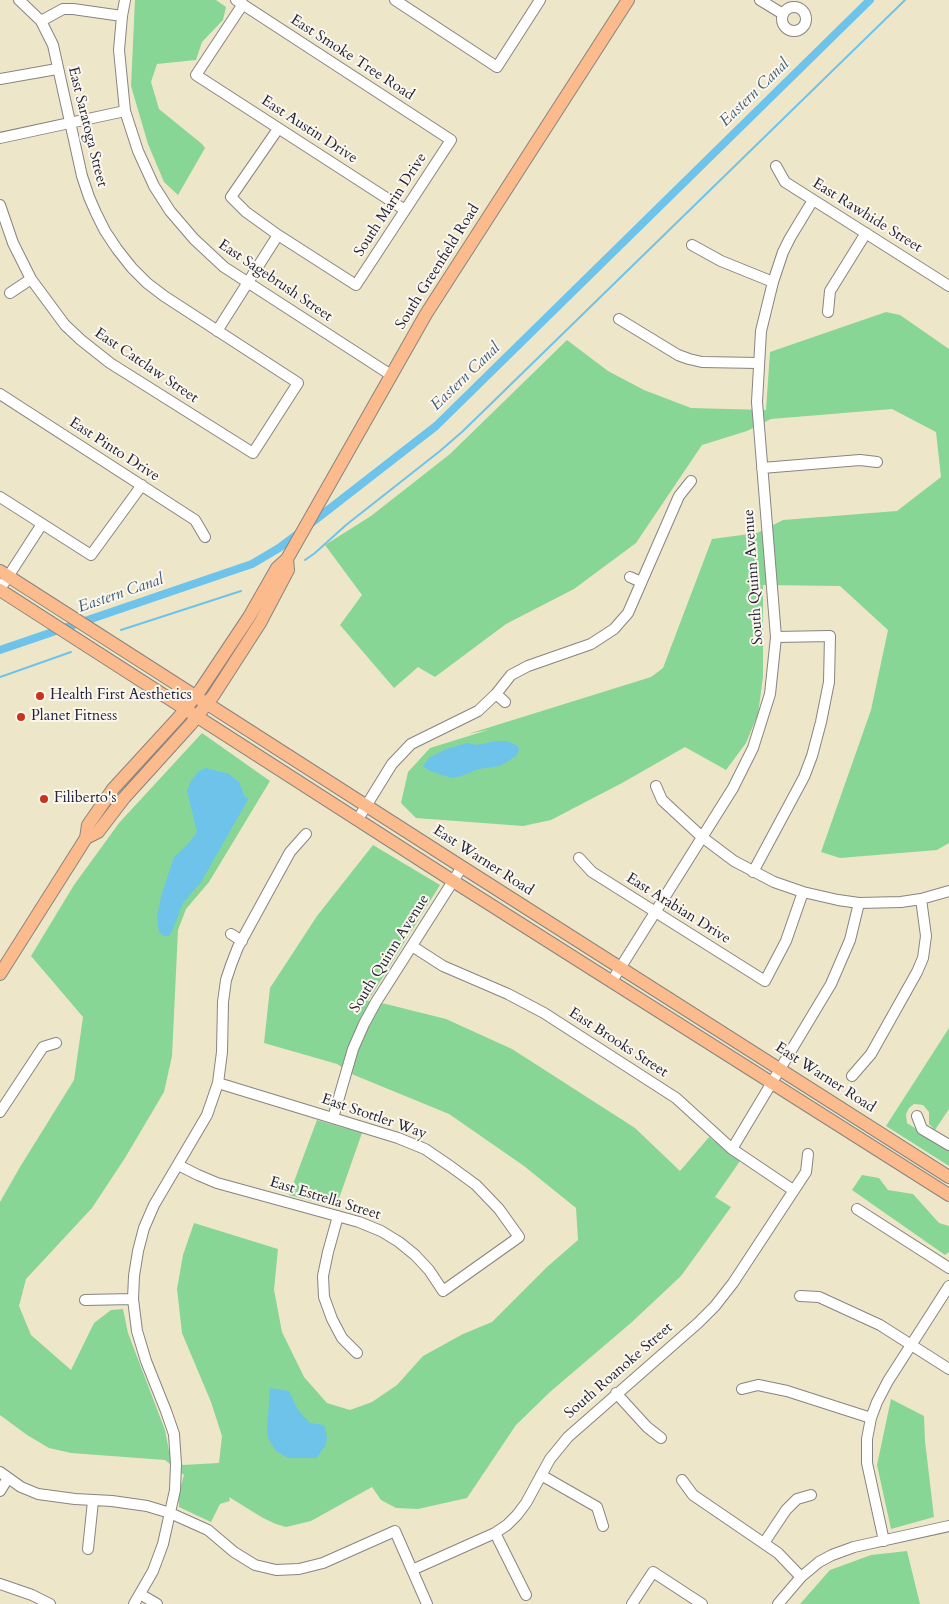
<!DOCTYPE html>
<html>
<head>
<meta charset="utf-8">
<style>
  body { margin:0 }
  canvas { display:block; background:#eee6c8 }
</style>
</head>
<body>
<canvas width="949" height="1604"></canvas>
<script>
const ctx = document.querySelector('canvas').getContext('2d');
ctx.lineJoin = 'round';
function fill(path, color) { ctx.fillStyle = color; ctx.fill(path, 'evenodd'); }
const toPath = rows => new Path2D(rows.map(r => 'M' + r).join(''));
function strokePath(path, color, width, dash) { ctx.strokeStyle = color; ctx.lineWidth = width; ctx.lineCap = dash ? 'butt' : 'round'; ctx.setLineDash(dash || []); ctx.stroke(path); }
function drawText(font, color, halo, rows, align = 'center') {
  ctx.font = font + ' Cardo,serif'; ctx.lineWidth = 4; ctx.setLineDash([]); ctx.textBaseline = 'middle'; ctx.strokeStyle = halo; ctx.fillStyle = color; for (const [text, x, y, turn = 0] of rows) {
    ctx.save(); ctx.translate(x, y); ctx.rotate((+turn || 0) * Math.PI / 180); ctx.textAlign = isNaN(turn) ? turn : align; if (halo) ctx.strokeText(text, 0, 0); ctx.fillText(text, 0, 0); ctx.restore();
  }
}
fill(toPath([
  [135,0,216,0,226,7,223,20,202,42,196,60,157,64,151,82,159,109,202,144,205,148,178,195,164,182,148,144,131,86],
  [886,312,900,315,949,349,949,843,937,850,840,858,821,852,871,710,888,630,840,586,763,585,763,677,758,714,746,743,726,770,685,747,622,783,551,820,523,826,416,818,401,803,408,772,430,748,488,730,468,734,651,677,663,668,712,539,757,533,783,520,897,511,941,477,936,432,892,409,771,419,747,431,702,445,636,543,574,589,506,624,435,677,418,667,394,688,340,625,362,595,325,545,371,516,450,454,567,340,608,371,644,390,691,408,766,410,770,352],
  [202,733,270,781,209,882,186,909,178,930,172,1056,164,1092,125,1158,92,1208,26,1279,19,1306,31,1335,71,1370,94,1323,111,1310,123,1309,128,1333,165,1430,169,1451,183,1465,219,1463,222,1436,211,1402,182,1333,177,1289,183,1255,194,1223,278,1249,274,1290,282,1332,304,1377,327,1403,350,1410,372,1402,397,1385,423,1356,463,1334,492,1322,547,1267,578,1240,576,1208,524,1166,449,1114,354,1075,337,1064,264,1043,270,988,317,916,373,845,440,885,368,1001,386,1004,446,1019,512,1049,635,1128,680,1171,709,1137,740,1161,715,1197,731,1207,681,1276,632,1322,550,1392,516,1425,467,1498,418,1509,396,1508,381,1500,372,1487,311,1521,286,1527,276,1524,263,1518,229,1497,230,1501,220,1504,211,1522,179,1507,179,1492,184,1475,165,1460,71,1453,49,1448,27,1435,0,1415,0,1202,20,1167,74,1080,83,1017,31,956,74,885,119,823],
  [949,1028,949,1109,935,1130,929,1124,929,1112,923,1105,914,1104,909,1108,906,1114,907,1123,949,1150,949,1166,886,1126],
  [317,1120,362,1133,336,1207,289,1195],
  [862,1175,879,1178,888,1190,913,1194,939,1223,949,1226,949,1252,945,1255,852,1190],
  [891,1399,924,1416,925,1441,934,1517,891,1529,877,1465],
  [907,1551,920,1604,800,1604,830,1570,871,1555]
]), '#88d695');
fill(toPath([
  [496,741,507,741,518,746,519,750,516,756,500,766,479,769,458,777,452,778,430,771,423,766,429,758,446,749,467,743,477,745],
  [206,768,229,774,239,782,245,797,249,798,201,882,183,903,173,929,169,936,164,936,159,932,157,916,162,893,174,857,188,844,197,832,187,791,191,781,199,771],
  [270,1388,289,1391,298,1410,310,1423,324,1425,327,1436,326,1445,316,1458,288,1458,276,1451,269,1440,267,1431]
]), '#6dc3ea');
strokePath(toPath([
  [305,560,315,553,346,525,440,451,463,431,905,0],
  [121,630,241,591],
  [0,677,71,652]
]), '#6dc3ea', 2);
strokePath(toPath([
  [310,524,436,426,870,0],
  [0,650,252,564,279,548,299,533]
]), '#6dc3ea', 8);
const minor = toPath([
  [125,0,122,16,119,50,125,111,138,151,154,186,170,211,194,239,224,267,391,375],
  [236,0,451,140,356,285,278,235,246,212,231,197,278,129],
  [395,0,497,67,540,0],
  [760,0,783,14],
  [243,4,196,75,405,210],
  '782 19a12 12 0 1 1 24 0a12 12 0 1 1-24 0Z',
  [41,21,63,9,73,9,122,16],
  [0,79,57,69],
  [0,138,125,111],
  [776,166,785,182,949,286],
  [0,205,13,243,31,279,65,325,81,340,110,363,253,453,298,383,164,296,147,283,132,268,117,249,105,231,96,213,89,197,82,176,53,45,41,21,19,0],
  [692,245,721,261,773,282],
  [10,293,31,279],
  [828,312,830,291,866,233],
  [619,319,678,355,689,359,702,362,758,363],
  [217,331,278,235],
  [0,394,195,520,205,537],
  [762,468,860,460,877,462],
  [0,497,91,555,142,485],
  [630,577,641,582],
  [0,589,42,524],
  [496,694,505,702],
  [656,786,662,800,702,837,734,861,774,882,803,892,838,900,859,903,901,902,921,899],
  [358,819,392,764,411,744,478,711,496,694,511,675,528,666,591,644,614,629,628,613,679,496,691,481],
  [579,858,592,872,765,981,786,941,803,892],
  [753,872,804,777,812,756,821,722,829,682,830,636,776,637],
  [231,934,242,941],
  [412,946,443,966,508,994,544,1013,676,1098,732,1149,793,1190],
  [612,981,733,788,753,748,770,694,776,637,757,402,761,331,773,282,783,252,790,238,813,200],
  [852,1076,871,1054,917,972,923,958,926,936,921,899,949,891],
  [0,1112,43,1047,56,1043],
  [917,1116,922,1129,949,1145],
  [333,1118,353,1049,364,1024,376,1002,462,867],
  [732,1149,831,984,850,940,859,903],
  [178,1165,198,1175,217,1183,359,1222,381,1231,399,1242,415,1255,429,1270,443,1291,519,1237,499,1209,476,1185,450,1166,425,1149,398,1138,218,1083],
  [857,1209,949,1268],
  [338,1216,328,1252,323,1276,324,1297,332,1319,342,1338,357,1353],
  [800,1296,819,1297,880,1325,949,1369],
  [85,1300,133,1299],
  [742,1389,758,1385,787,1391,871,1418],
  [616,1393,647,1427,661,1438],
  [0,1472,21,1487,38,1494,75,1499,112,1501,147,1506,170,1513,208,1530,234,1552,255,1565,276,1570,299,1569,323,1563,395,1531,427,1604],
  [541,1475,597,1507,603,1526],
  [682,1480,693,1495,778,1553,801,1577],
  [0,1491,8,1478],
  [495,1533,526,1595],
  [884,1541,867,1463,867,1439,871,1418,877,1402,888,1381,949,1286],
  [764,1543,786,1510,797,1499,811,1495],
  [88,1549,93,1501],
  [412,1570,495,1533,507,1525,517,1515,526,1503,550,1459,568,1437,698,1323,715,1306,733,1283,806,1172,808,1154],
  [0,1584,32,1595,50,1604],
  [140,1594,157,1604],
  [134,1604,153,1571,163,1544,175,1490,176,1464,174,1434,166,1411,146,1361,137,1331,133,1299,134,1276,138,1251,144,1228,154,1205,207,1115,218,1083,222,1052,223,1002,226,980,231,965,238,947,290,852,306,834],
  [632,1604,653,1572,702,1604],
  [778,1604,801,1577,819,1562,832,1555,854,1547,949,1526]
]);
const major = toPath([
  [0,571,462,867,949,1177],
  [0,590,453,881,949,1195],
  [86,838,98,832,124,798,191,724,213,696,260,623,288,570,287,559],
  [0,974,86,838,88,825,113,789,179,717,201,689,249,617,277,568,287,559,426,314,628,0]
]);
strokePath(minor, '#888482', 12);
strokePath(major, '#888482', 14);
strokePath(minor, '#fff', 10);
strokePath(major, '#fbbb8d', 12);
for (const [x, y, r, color] of [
  [40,696,5,"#c8321e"],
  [21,717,5,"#c8321e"],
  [44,799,5,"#c8321e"]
]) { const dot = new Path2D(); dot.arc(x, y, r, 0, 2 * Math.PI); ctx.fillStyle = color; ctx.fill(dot); strokePath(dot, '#fbf7ec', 2); }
drawText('15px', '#22223b', '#fbf7ec', [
  ["East Smoke Tree Road",352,58,33],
  ["East Saratoga Street",87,127,76],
  ["East Austin Drive",309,130,33],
  ["South Marin Drive",391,205,-57],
  ["East Rawhide Street",867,216,32],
  ["South Greenfield Road",438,267,-58],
  ["East Sagebrush Street",275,281,34],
  ["East Catclaw Street",146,366,34],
  ["East Pinto Drive",114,450,33],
  ["South Quinn Avenue",754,577,-94],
  ["East Warner Road",483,861,33],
  ["East Arabian Drive",678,909,32],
  ["South Quinn Avenue",390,954,-58],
  ["East Brooks Street",618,1043,33],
  ["East Warner Road",825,1078,33],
  ["East Stottler Way",374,1117,19],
  ["East Estrella Street",325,1199,17],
  ["South Roanoke Street",619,1371,-41]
]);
drawText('15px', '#22223b', '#fbf7ec', [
  ["Health First Aesthetics",50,696],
  ["Planet Fitness",31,717],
  ["Filiberto's",54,799]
], 'left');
drawText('italic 16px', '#3c5a78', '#fbf7ec', [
  ["Eastern Canal",755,93,-44],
  ["Eastern Canal",466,377,-44],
  ["Eastern Canal",121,594,-19]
]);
</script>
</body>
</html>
